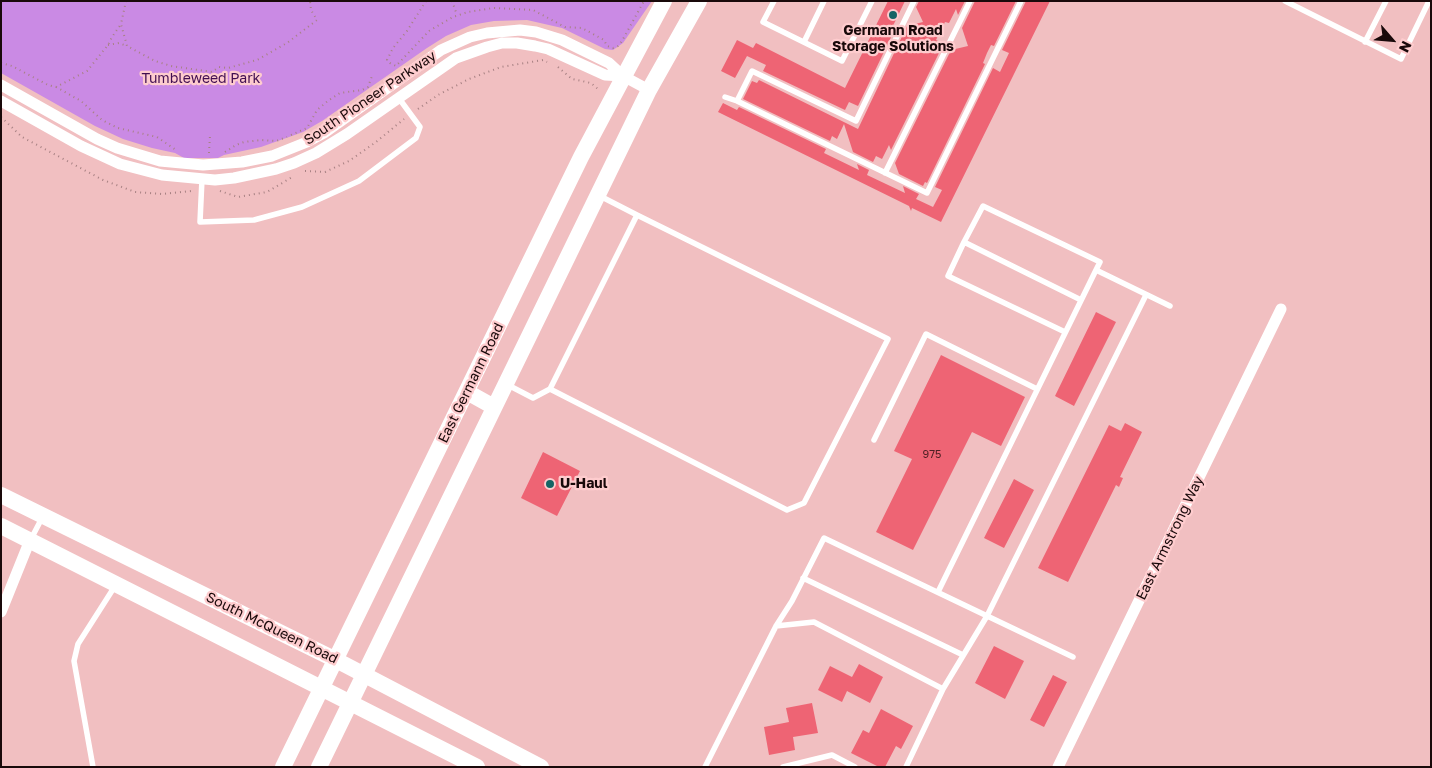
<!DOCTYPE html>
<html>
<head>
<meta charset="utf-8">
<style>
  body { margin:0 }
  #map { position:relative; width:1432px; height:768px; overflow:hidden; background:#f1bfc1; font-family:"Golos Text",sans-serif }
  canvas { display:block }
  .frame { position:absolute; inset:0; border:2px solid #19090a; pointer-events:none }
  .north { position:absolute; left:1367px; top:15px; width:50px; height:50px; -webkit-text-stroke:4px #feccce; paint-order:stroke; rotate:117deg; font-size:14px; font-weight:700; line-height:20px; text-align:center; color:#19090a }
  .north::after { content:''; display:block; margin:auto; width:18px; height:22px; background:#19090a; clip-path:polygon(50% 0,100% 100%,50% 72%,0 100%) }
</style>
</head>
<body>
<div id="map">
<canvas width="1432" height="768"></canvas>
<div class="frame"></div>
<div class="north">N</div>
</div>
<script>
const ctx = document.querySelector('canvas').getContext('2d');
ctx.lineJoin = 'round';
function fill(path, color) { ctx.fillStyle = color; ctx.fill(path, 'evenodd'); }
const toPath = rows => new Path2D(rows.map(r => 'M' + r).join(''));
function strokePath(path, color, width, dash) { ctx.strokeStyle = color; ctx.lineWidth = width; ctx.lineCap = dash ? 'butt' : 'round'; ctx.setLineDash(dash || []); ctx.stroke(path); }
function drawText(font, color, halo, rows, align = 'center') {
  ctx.font = font + ' "Golos Text",sans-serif'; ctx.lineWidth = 4.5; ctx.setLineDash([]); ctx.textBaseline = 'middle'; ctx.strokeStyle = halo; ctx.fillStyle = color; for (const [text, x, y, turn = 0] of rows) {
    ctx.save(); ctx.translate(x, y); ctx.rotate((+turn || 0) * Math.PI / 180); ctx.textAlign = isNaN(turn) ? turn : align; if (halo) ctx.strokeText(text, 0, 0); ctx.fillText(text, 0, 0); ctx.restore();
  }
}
fill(toPath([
  [1,1,652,1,623,43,613,50,605,49,562,28,527,20,494,21,471,25,446,36,427,48,322,121,303,132,261,147,224,155,218,158,184,158,175,153,152,148,123,139,95,126,1,73]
]), '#ca8ae4');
fill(toPath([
  [888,1,905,1,891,30,895,29,858,106,849,102,845,110,763,71,766,65,747,56,735,78,721,71,737,40,753,48,756,43,845,88],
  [919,1,965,1,958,15,956,9,949,23,945,22,936,40,940,42,934,54,939,53,891,150,889,145,882,159,876,156,873,162,853,152,844,124,837,139,832,136,830,141,743,99,752,81,757,83,759,80,858,129,907,26,923,22,916,7],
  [975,1,1016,1,994,46,991,45,987,53,983,63,985,64,927,183,925,182,923,186,899,174,895,163,951,50,968,46,962,28],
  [1026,1,1050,1,941,222,912,208,911,211,909,206,718,112,723,103,737,110,739,107,826,149,824,153,859,170,857,164,869,170,867,175,905,193,903,186,919,194,916,199,933,207,942,190,935,187,993,68,1000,72,1009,53,1002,50],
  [1096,312,1116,322,1074,406,1055,396],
  [941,355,1025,397,1001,446,972,432,913,550,876,532,912,459,894,451],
  [1125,423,1142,432,1120,477,1123,478,1119,487,1116,485,1068,582,1038,568,1109,425,1121,431],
  [543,452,580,471,557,516,521,498],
  [1014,479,1034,490,1004,548,984,538],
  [994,646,1024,661,1005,699,975,683],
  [859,664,883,677,870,703,847,691,842,702,818,690,830,666,852,677],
  [1053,675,1067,682,1044,727,1030,720],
  [812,703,818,733,793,737,795,750,769,755,764,727,789,722,786,708],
  [881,709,913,726,901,749,896,746,885,767,879,767,851,753,863,730,869,733]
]), '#ee6474');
strokePath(toPath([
  [126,1,121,24,127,46,155,61,171,66,212,72,219,67,228,68,257,60,287,43,317,20,311,10,310,1],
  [426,1,407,31,393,48,387,60,390,63,396,66,429,31,453,17,468,12,493,8,533,10,565,27,582,28,604,40,607,46,613,48,618,46,622,41,644,1],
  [452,1,457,15],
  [108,45,119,43,127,46],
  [1,63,12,66,48,85,56,87,87,71,108,45,112,37,121,24],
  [558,67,572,79,591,83,598,89],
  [56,87,81,101,102,120,118,128,157,137,176,150],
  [418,109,438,95,469,79,501,67,543,60,547,62],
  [1,117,22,137,103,180,135,192,162,194,192,191],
  [291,135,307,128,317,110,329,100,340,93,362,90,368,87,372,76],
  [225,152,236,145,244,142,261,140,276,141,287,137],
  [209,153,210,135],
  [305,171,325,172,349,161,376,142,404,119],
  [220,191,238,197,267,192,294,176]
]), '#a78183', 2, [1, 4]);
strokePath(toPath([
  [774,1,763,22,842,61,872,1],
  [914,1,856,121,752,71,737,101,927,193,1021,1],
  [1285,1,1401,59,1429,1],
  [804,42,824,1],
  [1365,42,1386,1],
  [725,97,737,101],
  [885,173,970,1],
  [202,179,200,222,254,220,302,207,359,181,416,138,420,127,398,97],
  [964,242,1081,300],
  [1065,332,948,276,964,242,983,206,1100,262,1096,270],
  [508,385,533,398,550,389,637,215,598,195],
  [550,389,787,510,804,503,888,339,637,215],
  [874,440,926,334,1037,389],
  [31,539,42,518],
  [803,578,963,655],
  [938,592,1096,270,1170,306],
  [776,626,814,622,943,689],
  [93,767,74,661,78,644,115,586],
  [705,767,776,626,792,601,824,538,1073,657],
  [783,767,832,755,855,767],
  [906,767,943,689,987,616,1146,295]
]), '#fff', 5.5);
strokePath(toPath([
  [1,85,97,139,117,148,160,161,203,165,242,162,272,156,307,142,324,133,441,50,470,37,487,33,520,30,536,32,562,40,609,63,623,76,649,90],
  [1,101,81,146,120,164,162,175,215,180,234,178,276,169,294,163,316,153,347,134,456,58,487,47,502,43,517,43,535,46,548,49,605,75,623,76],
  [1,612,30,540],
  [1058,767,1281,309]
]), '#fff', 11);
strokePath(toPath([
  [467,392,494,407],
  [1,495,336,660,541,767],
  [1,526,477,767],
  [283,767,581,157,664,1],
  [319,767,649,90,699,1]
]), '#fff', 16);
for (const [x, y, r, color] of [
  [893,15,5,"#156465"],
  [550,484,5,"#156465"]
]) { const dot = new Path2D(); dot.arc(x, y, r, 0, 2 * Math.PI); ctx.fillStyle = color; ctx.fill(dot); strokePath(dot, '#feccce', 2); }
drawText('11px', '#4e2024', null, [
  ["975",932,455]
]);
drawText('bold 14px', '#19090a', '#feccce', [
  ["Germann Road",893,31],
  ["Storage Solutions",893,47],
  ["U-Haul",560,484,"left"]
]);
drawText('14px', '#410e51', '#feccce', [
  ["Tumbleweed Park",201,79]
]);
drawText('14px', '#19090a', '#feccce', [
  ["South Pioneer Parkway",370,98,-34],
  ["East Germann Road",471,383,-64],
  ["East Armstrong Way",1170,538,-64],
  ["South McQueen Road",272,628,26]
]);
</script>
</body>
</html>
